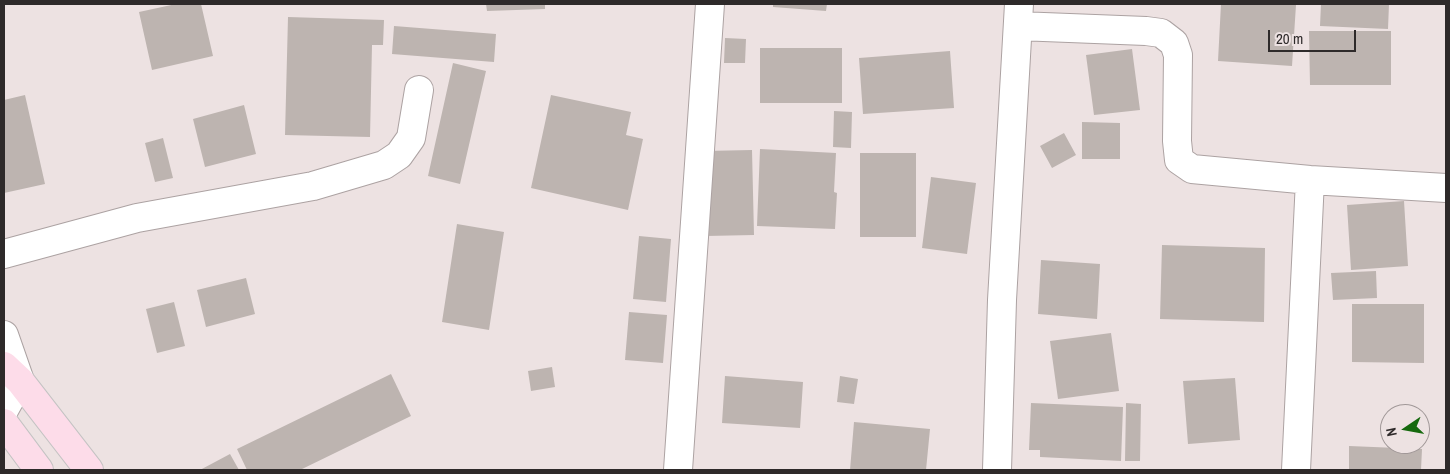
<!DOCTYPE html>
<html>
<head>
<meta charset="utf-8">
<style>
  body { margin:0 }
  #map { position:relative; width:1450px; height:474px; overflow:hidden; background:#ede2e2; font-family:"Archivo Narrow",sans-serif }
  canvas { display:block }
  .frame { position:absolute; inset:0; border:5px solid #2e2a2a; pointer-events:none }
  .north { position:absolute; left:1380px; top:404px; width:50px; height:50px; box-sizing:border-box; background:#ede2e2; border:1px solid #a19898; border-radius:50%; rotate:258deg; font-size:14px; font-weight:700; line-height:20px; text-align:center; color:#2e2a2a }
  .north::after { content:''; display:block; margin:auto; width:18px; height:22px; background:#16690e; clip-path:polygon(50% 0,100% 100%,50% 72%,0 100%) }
  .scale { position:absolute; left:1268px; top:30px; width:88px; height:22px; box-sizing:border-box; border:2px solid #2e2a2a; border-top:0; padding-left:6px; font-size:15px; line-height:18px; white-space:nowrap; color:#2e2a2a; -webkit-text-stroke:4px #ede2e2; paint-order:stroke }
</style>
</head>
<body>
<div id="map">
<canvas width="1450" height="474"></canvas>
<div class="frame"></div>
<div class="north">N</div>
<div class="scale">20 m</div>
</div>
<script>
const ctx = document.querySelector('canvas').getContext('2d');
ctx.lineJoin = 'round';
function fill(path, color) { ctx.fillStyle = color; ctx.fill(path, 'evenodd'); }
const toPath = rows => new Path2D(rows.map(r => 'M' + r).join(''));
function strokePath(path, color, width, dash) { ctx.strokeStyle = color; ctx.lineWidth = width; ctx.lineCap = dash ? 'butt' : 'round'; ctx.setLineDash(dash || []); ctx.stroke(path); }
fill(toPath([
  [176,4,201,4,213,56,152,70,139,12],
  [486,4,545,4,545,9,487,11],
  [773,4,827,4,826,11,773,7],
  [1221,4,1296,5,1292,66,1218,61],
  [1321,4,1389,4,1388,29,1320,26],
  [288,17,384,20,383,45,372,45,370,137,285,135],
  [394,26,496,34,494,62,392,54],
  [1309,31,1391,31,1391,85,1310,85],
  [725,38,746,39,745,63,724,63],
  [760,48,842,48,842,103,760,103],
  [1132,49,1140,110,1094,115,1086,55],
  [950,51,954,108,863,114,859,58],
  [453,63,486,71,460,184,428,176],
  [25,95,45,184,4,193,4,100],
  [551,95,631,112,626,135,643,139,628,210,531,188],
  [244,105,256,154,205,167,193,119],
  [834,111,852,112,851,148,833,147],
  [1082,122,1120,123,1120,159,1082,159],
  [1064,133,1076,155,1052,168,1040,146],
  [163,138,173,178,155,182,145,143],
  [760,149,836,153,834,192,837,193,835,229,757,226],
  [752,150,754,235,706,236,704,151],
  [860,153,916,153,916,237,860,237],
  [931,177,976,183,967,254,922,248],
  [1404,201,1408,266,1351,270,1347,205],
  [457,224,504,232,489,330,442,322],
  [639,236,671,239,666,302,633,299],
  [1162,245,1265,248,1264,322,1160,319],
  [1041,260,1100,264,1097,319,1038,314],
  [1376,271,1377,298,1333,300,1331,273],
  [246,278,255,314,206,327,197,290],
  [174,302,185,346,157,353,146,309],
  [1352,304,1424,304,1424,363,1352,362],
  [629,312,667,315,663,363,625,360],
  [1111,333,1119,391,1058,399,1050,341],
  [552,367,555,387,531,391,528,371],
  [391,374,411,416,300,470,247,470,237,449],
  [725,376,803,382,800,428,722,423],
  [840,376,858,379,854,404,837,402],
  [1235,378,1240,440,1188,444,1183,381],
  [1031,403,1123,407,1121,461,1040,457,1040,450,1029,450],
  [1126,403,1141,404,1140,461,1125,461],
  [854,422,930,429,926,470,850,470],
  [1349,446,1422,449,1421,470,1349,470],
  [230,454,239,470,200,470]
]), '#bdb4b0');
const minor = toPath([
  [1018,26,1146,31,1161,33,1174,43,1178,55,1177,141,1179,160,1192,169,1310,180,1446,188],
  [4,254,137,218,313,186,384,165,399,155,411,138,419,90],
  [4,335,20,381,4,410],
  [678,470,710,4],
  [997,470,1002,300,1019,4],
  [1296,470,1310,180]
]);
const primary = toPath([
  [4,366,20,381,89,470],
  [4,423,39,470]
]);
strokePath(minor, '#aca2a2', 30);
strokePath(primary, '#c4c3c3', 30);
strokePath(minor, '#fff', 28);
strokePath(primary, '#fddce9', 28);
</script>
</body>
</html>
